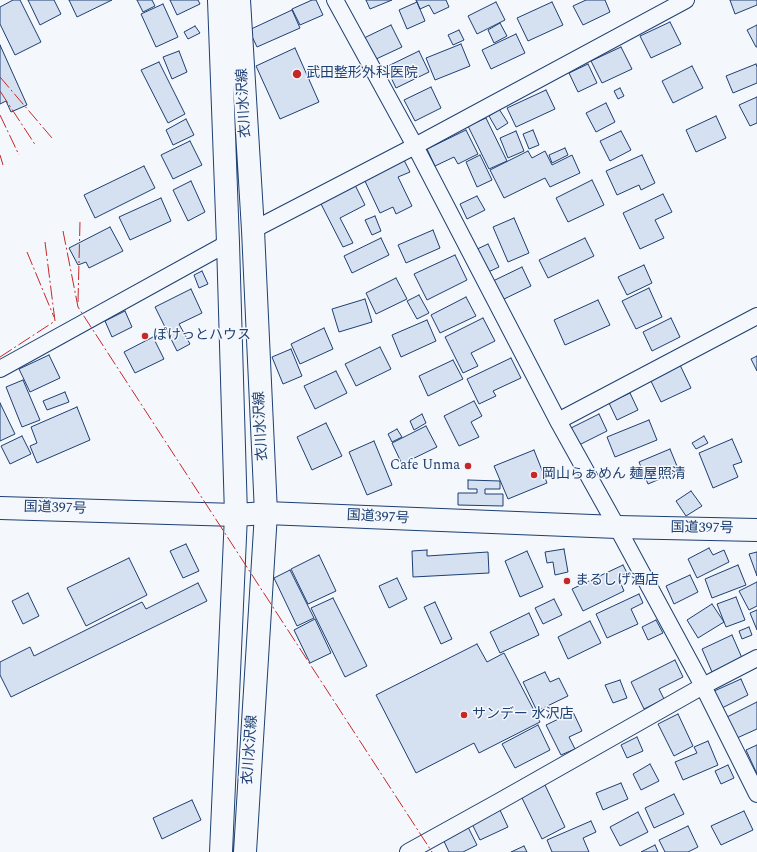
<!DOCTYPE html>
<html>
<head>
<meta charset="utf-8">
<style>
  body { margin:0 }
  canvas { display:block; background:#f4f7fb }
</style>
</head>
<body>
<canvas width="757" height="852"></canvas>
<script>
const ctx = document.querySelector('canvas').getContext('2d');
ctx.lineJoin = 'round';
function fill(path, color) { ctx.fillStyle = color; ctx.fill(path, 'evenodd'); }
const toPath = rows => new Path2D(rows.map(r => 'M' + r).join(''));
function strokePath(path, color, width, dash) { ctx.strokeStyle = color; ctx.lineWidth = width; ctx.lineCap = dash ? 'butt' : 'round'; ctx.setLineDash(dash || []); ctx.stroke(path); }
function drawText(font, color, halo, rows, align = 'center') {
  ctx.font = font + ' Spectral,"Noto Sans JP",serif'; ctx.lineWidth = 3; ctx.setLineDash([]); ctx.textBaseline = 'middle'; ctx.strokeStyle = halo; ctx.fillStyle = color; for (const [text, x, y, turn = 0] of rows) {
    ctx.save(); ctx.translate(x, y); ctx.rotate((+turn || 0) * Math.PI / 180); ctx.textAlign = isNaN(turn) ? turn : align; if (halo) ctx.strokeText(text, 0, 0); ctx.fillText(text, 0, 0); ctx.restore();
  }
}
const building = toPath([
  [13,0,20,0,41,42,15,55,0,24,0,7,13,0],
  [28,0,54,0,61,14,40,25,28,0],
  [69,0,112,0,77,17,69,0],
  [137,0,152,0,155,6,143,12,137,0],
  [170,0,198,0,200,4,177,15,170,0],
  [312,0,316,0,323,15,300,25,292,9,312,0],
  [366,0,392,0,370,9,366,0],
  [416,0,446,0,449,7,434,14,429,5,420,9,416,0],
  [586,0,605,0,610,12,583,25,573,6,586,0],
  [730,0,757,0,757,5,735,14,730,0],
  [417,2,425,21,407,29,399,10,417,2],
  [496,2,505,20,477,34,468,16,496,2],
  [552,2,563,25,528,41,517,18,552,2],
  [163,4,178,37,156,47,141,14,163,4],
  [292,10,300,28,257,47,249,30,292,10],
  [670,22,681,44,651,58,640,36,670,22],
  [500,23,507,36,494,43,488,30,500,23],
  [391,25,402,47,374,60,364,38,391,25],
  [757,25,757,47,756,47,747,30,757,25],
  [195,26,200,33,188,39,184,32,195,26],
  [459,30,464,40,453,45,448,35,459,30],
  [516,34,525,53,491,69,482,50,516,34],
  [461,44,470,66,435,80,426,58,461,44],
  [0,45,27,105,11,112,6,101,0,104,0,45],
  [621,47,632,69,602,83,591,61,621,47],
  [295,48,319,102,280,119,256,66,295,48],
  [179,51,187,72,172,79,163,57,179,51],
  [419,51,429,72,396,88,386,67,419,51],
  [159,62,185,114,168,123,141,70,159,62],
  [588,64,597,83,578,92,569,73,588,64],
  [756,64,757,67,757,83,733,93,726,76,756,64],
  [692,66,703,88,673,103,662,81,692,66],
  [431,87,441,108,415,121,404,100,431,87],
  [620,88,624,96,618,99,614,91,620,88],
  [546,90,555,109,516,127,507,108,546,90],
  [757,97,757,123,750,126,739,105,757,97],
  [606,103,615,122,596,132,586,113,606,103],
  [499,109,508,123,497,130,489,116,499,109],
  [716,116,726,138,696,152,686,130,716,116],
  [486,118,507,161,489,169,468,126,486,118],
  [186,119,194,135,173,145,166,130,186,119],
  [466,130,478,154,458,164,454,157,435,166,427,149,466,130],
  [533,130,539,145,529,149,523,134,533,130],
  [516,131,524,151,508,158,500,138,516,131],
  [621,131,631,150,610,161,600,141,621,131],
  [190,141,202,165,173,179,161,155,190,141],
  [565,148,568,155,552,163,549,155,565,148],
  [528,151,532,158,545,151,552,165,572,155,580,173,550,187,545,178,504,198,490,170,528,151],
  [480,155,492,180,477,187,466,162,480,155],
  [642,155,655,183,641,190,639,185,617,195,606,171,642,155],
  [404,160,410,172,398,177,412,206,396,214,393,207,380,213,364,179,404,160],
  [144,166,155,188,95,218,84,195,144,166],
  [592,180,604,205,568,222,556,198,592,180],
  [191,181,205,212,188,221,173,190,191,181],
  [355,185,365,205,340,218,353,243,343,247,320,202,355,185],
  [663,194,672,212,655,220,664,238,640,249,623,213,663,194],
  [477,196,485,210,467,219,460,204,477,196],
  [161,198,171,221,130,240,119,217,161,198],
  [375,216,381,231,372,235,365,220,375,216],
  [514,218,529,253,508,262,493,227,514,218],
  [110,227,123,251,89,268,86,262,78,265,69,248,110,227],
  [433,230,440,248,406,263,398,245,433,230],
  [381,238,389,255,352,273,344,256,381,238],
  [585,238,594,256,548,278,539,260,585,238],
  [488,244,499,267,484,274,473,251,488,244],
  [455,255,467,280,427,300,414,274,455,255],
  [644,265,652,283,627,295,618,277,644,265],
  [522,267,531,286,502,300,493,281,522,267],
  [202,271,208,284,199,288,194,275,202,271],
  [396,278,407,299,376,314,366,293,396,278],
  [649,288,662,317,636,329,622,301,649,288],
  [191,289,202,313,179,324,190,344,177,351,155,307,191,289],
  [419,295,429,313,417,319,407,301,419,295],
  [466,297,476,316,440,333,431,315,466,297],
  [365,299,372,322,339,332,332,309,365,299],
  [598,300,610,325,565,345,554,320,598,300],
  [125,311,132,327,112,337,105,321,125,311],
  [483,318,495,341,471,353,478,366,463,373,445,337,483,318],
  [671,318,680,337,652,351,643,332,671,318],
  [427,320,436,341,401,357,392,335,427,320],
  [324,328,333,349,300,364,291,344,324,328],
  [153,337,164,359,135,373,124,352,153,337],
  [380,347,391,369,356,386,345,364,380,347],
  [291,349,302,376,283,384,272,357,291,349],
  [49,355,60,378,30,392,19,369,49,355],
  [757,356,757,371,751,359,757,356],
  [511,358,521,378,493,391,496,396,479,404,467,379,511,358],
  [453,360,463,379,428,396,419,376,453,360],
  [680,365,691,388,661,402,650,379,680,365],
  [336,371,347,393,315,409,304,386,336,371],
  [23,380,40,420,22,427,6,387,23,380],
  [65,392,69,402,47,410,43,401,65,392],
  [630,393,638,410,617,420,609,403,630,393],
  [474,401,482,416,471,422,479,437,459,446,444,416,474,401],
  [0,403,15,434,0,441,0,403],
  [77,407,90,440,37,463,30,446,37,443,31,427,77,407],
  [422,414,426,423,414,430,410,421,422,414],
  [599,414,607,431,575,447,567,430,599,414],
  [649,420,657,440,615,457,607,437,649,420],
  [326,423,342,456,312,470,297,437,326,423],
  [426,426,437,447,402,464,392,443,426,426],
  [397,429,402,437,392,442,388,434,397,429],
  [22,436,31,454,10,464,1,446,22,436],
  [704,436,708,443,696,449,692,443,704,436],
  [732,439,742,462,733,465,738,477,713,488,699,453,732,439],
  [374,441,392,485,367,495,349,452,374,441],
  [670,449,679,471,648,484,639,462,670,449],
  [534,450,547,483,508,499,494,466,534,450],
  [468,480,500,481,500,489,485,489,485,494,503,494,503,506,458,505,458,493,477,493,477,489,468,489,468,480],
  [691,491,702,506,686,516,676,501,691,491],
  [186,544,199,571,183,578,170,551,186,544],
  [709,548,713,555,724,550,729,562,697,578,688,559,709,548],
  [564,549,568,572,555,575,553,562,547,563,545,552,564,549],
  [427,550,427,556,488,552,489,573,413,577,412,551,427,550],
  [527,551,543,587,520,597,505,561,527,551],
  [757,552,757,576,749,554,757,552],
  [319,555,336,591,308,604,291,569,319,555],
  [129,558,147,595,86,626,67,588,129,558],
  [623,565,627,573,618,577,624,591,583,611,572,589,623,565],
  [738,565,746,585,712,598,705,579,738,565],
  [290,570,314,618,297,626,274,578,290,570],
  [690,575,698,592,674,604,666,586,690,575],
  [397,578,407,599,389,608,379,586,397,578],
  [757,582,757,606,749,610,739,591,757,582],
  [198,583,207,601,11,697,0,675,0,662,30,647,34,656,142,602,146,609,198,583],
  [28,593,39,616,23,624,12,601,28,593],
  [639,594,643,603,631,609,638,624,607,638,596,614,639,594],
  [736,597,745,620,726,627,717,604,736,597],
  [333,598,367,666,345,677,311,608,333,598],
  [554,599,562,615,543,624,535,608,554,599],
  [435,602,452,639,441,644,424,607,435,602],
  [712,604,724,622,698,638,687,620,712,604],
  [757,610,757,630,750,613,757,610],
  [529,613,539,635,500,653,490,632,529,613],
  [315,619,331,653,310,663,294,630,315,619],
  [656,620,663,633,648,640,642,627,656,620],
  [590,621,601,643,568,659,558,637,590,621],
  [749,627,752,635,742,639,739,631,749,627],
  [732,635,742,658,712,672,702,649,732,635],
  [477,644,487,662,504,653,540,722,479,753,474,743,416,773,376,695,477,644],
  [675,660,683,677,659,689,664,699,644,709,631,682,675,660],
  [545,672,550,682,559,678,568,696,537,711,523,682,545,672],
  [741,679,748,695,720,709,712,692,741,679],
  [620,680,627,698,613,703,605,685,620,680],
  [757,702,757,729,737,738,727,717,757,702],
  [573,712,582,731,569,737,575,749,561,755,546,725,573,712],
  [678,714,693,746,674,756,658,724,678,714],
  [538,725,550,750,515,768,502,744,538,725],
  [637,737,643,751,627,758,621,745,637,737],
  [708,741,718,765,683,780,675,762,697,753,694,747,708,741],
  [757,745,757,774,746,750,757,745],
  [650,764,659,781,641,790,633,774,650,764],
  [728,765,734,778,721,784,715,771,728,765],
  [621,783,628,799,603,810,596,793,621,783],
  [545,785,565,827,542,839,521,796,545,785],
  [674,794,684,814,654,828,645,808,674,794],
  [192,800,201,820,162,839,153,818,192,800],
  [499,808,508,827,480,840,471,822,499,808],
  [744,811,753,830,721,845,711,826,744,811],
  [638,812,648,832,620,846,610,827,638,812],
  [591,821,596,832,583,838,589,852,552,852,547,840,591,821],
  [467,825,477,845,463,852,449,852,442,837,467,825],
  [688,826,698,847,688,852,665,852,659,840,688,826],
  [655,845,658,852,641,852,655,845],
  [524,846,527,852,511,852,524,846]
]);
fill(building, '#d5e0f0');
strokePath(building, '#1d3f73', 1);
const street = toPath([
  [335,0,415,146,558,421,617,527,703,686,757,794],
  [253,230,415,146,686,0],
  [0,369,228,243],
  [558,421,757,316],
  [408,852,500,801,703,686,757,658]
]);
const secondary = toPath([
  [219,0,228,243,236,515,221,852],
  [239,0,253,230,266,513,245,852]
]);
const highway = toPath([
  [0,508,236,515,266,513,617,527,757,530]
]);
strokePath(street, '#1d3f73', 18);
strokePath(secondary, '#1d3f73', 24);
strokePath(highway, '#1d3f73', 24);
strokePath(street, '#f4f7fb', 16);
strokePath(secondary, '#f4f7fb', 22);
strokePath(highway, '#f4f7fb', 22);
strokePath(toPath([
  [0,77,52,138],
  [0,91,36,146],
  [0,115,19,155],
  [0,155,3,165],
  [63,231,78,307,432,852],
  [45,242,55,321],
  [27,252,54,317],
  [78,302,80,222],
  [0,357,55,321]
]), '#c62828', 1, [14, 3, 2, 3]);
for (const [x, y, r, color] of [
  [297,74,5,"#c62828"],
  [145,336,4,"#c62828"],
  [468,466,4,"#c62828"],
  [534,475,4,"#c62828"],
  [567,581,4,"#c62828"],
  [464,715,4,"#c62828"]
]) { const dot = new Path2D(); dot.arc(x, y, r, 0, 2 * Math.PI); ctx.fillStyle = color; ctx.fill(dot); strokePath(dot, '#f4f7fb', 1.5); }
drawText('14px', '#1d3f73', '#f4f7fb', [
  ["武田整形外科医院",306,74],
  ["ぽけっとハウス",153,336],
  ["Cafe Unma",460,466,"right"],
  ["岡山らぁめん 麺屋照清",542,475],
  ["まるしげ酒店",575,581],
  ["サンデー 水沢店",472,715]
], 'left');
drawText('14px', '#1d3f73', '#f4f7fb', [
  ["衣川水沢線",245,103,-93],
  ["衣川水沢線",262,426,-93],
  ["国道397号",55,509,2],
  ["国道397号",378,518,3],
  ["国道397号",702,529,1],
  ["衣川水沢線",251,750,-86]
]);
</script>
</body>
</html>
